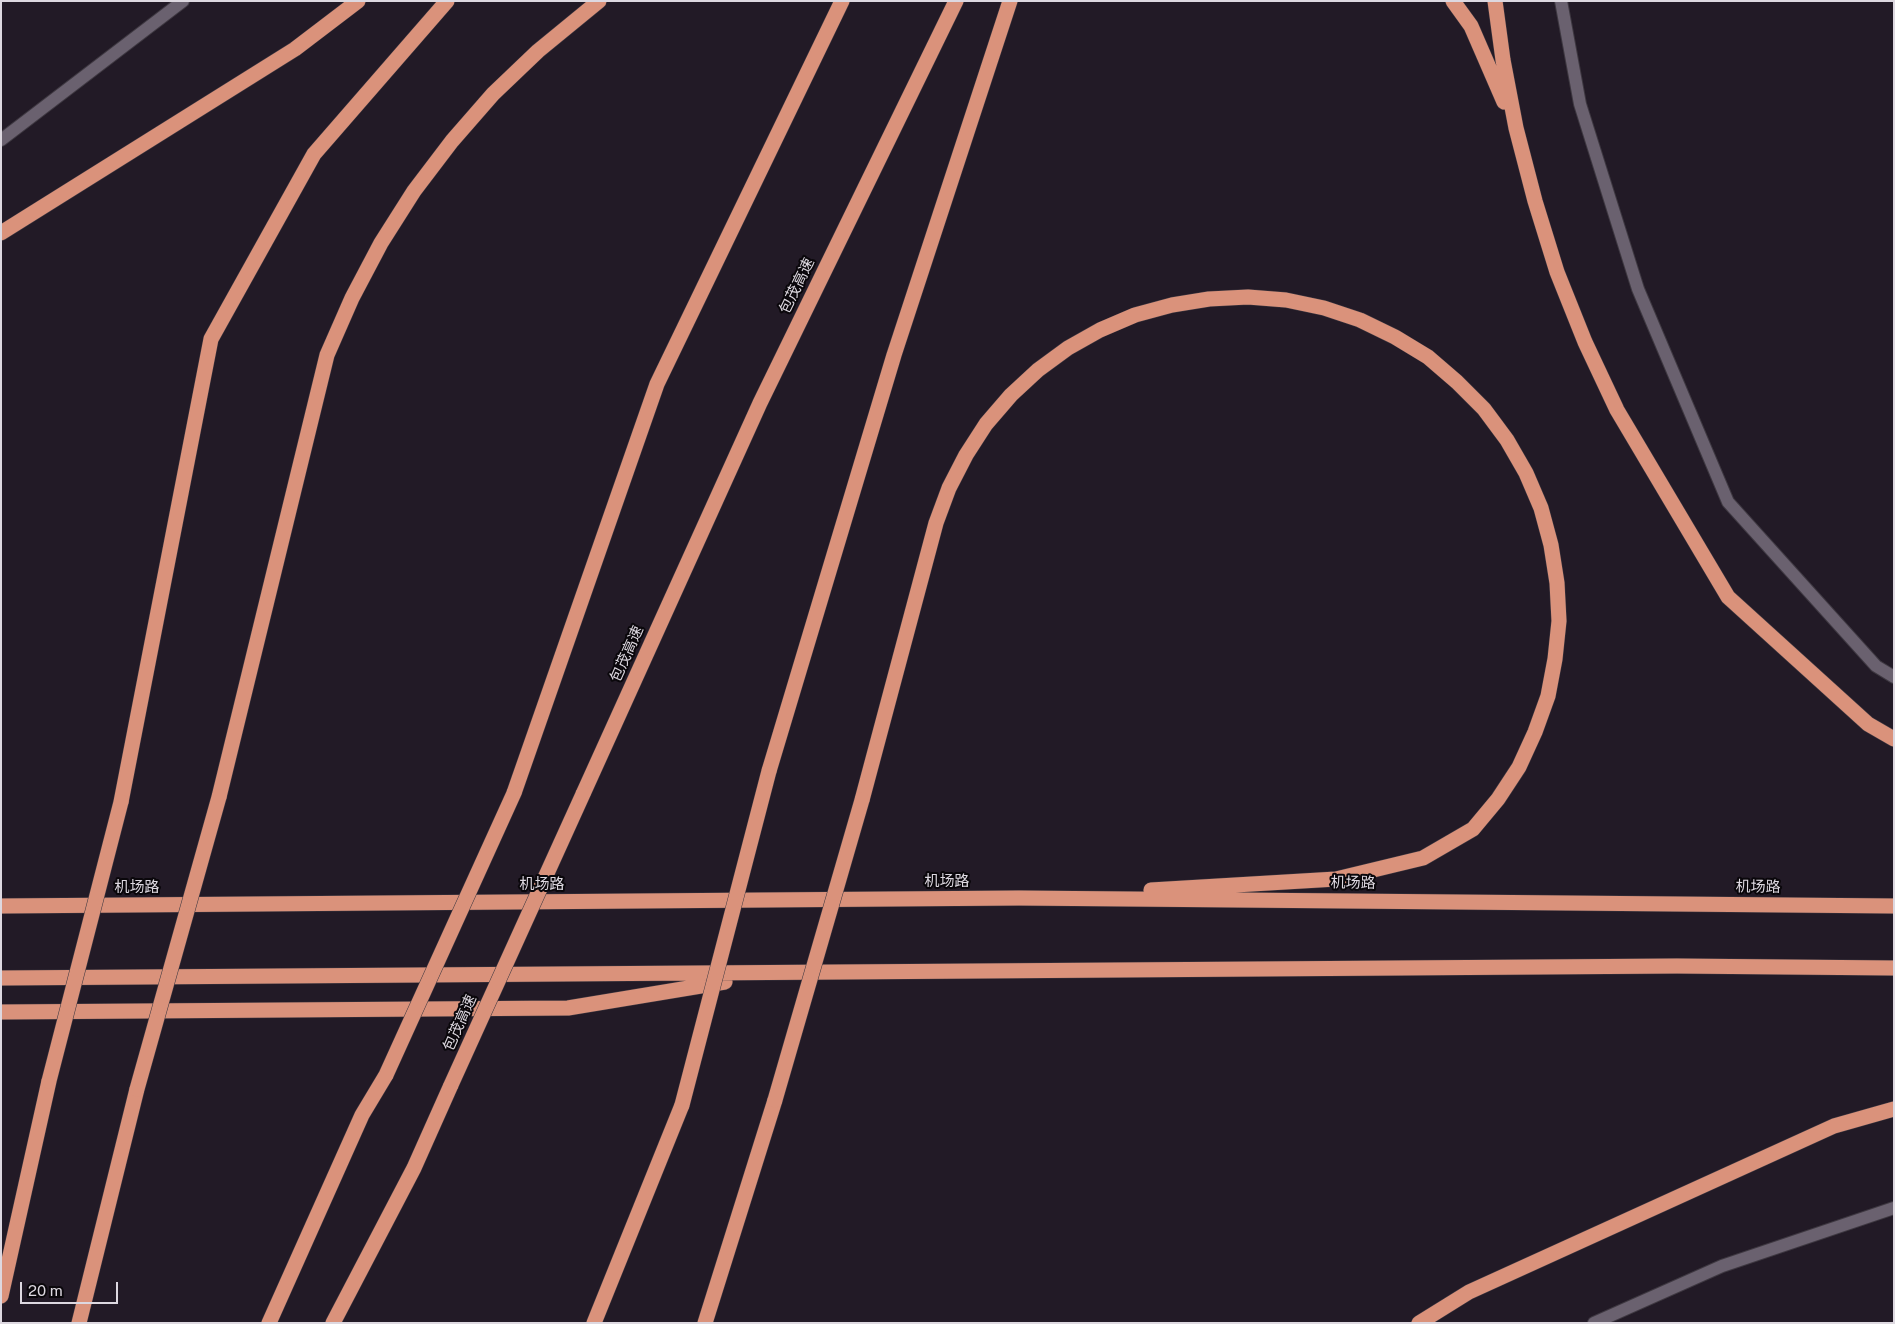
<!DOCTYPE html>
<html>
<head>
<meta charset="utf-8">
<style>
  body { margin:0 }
  #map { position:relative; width:1895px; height:1324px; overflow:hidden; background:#221a26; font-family:"Public Sans",sans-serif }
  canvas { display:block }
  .frame { position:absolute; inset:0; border:2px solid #ddd8e0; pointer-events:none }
  .scale { position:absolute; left:20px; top:1282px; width:98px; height:22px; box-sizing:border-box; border:2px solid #ddd8e0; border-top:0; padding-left:6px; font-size:15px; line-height:18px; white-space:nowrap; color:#ddd8e0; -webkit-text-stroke:4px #0a070b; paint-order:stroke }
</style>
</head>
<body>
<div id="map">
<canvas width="1895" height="1324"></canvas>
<div class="frame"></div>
<div class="scale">20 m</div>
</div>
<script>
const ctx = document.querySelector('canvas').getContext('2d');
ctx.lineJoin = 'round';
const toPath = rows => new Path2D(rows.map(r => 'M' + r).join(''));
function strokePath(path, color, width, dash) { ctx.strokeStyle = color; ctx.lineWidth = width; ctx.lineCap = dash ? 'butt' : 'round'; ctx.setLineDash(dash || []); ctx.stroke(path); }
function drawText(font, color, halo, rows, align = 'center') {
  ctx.font = font + ' "Public Sans","Noto Sans SC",sans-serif'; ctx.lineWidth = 4; ctx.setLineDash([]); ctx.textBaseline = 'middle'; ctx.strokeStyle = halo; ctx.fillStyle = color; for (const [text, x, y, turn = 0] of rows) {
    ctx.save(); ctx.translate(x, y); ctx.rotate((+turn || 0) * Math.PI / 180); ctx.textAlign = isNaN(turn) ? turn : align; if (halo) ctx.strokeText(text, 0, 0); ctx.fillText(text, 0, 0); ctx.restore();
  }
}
const minor = toPath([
  [1561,1,1580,104,1638,289,1728,502,1876,666,1894,677],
  [1,140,183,1],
  [1594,1323,1722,1266,1894,1208]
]);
const motorway = toPath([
  [1453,1,1471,26,1504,102],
  [1495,1,1503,60,1516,128,1535,201,1557,272,1585,342,1617,410,1728,597,1868,724,1894,739],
  [1,233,295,49,358,1],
  [769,771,894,355,1010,1],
  [514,793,657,384,842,1],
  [583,794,760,403,956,1],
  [219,797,327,355,352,298,381,243,414,191,452,141,493,94,538,51,599,1],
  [862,800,936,523,949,488,966,455,986,424,1011,395,1038,370,1068,348,1100,330,1135,315,1172,305,1209,299,1248,297,1286,300,1324,308,1360,320,1395,337,1428,357,1457,382,1484,409,1507,440,1526,473,1541,508,1551,545,1557,583,1559,621,1555,659,1548,696,1535,732,1519,767,1498,799,1473,829,1423,858,1336,879,1151,890],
  [121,802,211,339,314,154,447,1],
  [1,906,1019,898,1894,906],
  [1,978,1677,966,1894,968],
  [1,1012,568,1008,725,982],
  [1,1296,49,1081],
  [79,1323,137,1089],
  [269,1323,362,1115,386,1075],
  [333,1323,414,1168,451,1085],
  [594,1323,682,1105],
  [705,1323,775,1100],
  [1419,1323,1469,1292,1834,1126,1894,1109]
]);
strokePath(minor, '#3e3841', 14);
strokePath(motorway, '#3e3841', 16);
strokePath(minor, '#6a616f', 12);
strokePath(motorway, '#da927b', 15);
const motorwayBridge = toPath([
  [386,1075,514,793],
  [49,1081,121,802],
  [451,1085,583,794],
  [137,1089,219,797],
  [775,1100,862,800],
  [682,1105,769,771]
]);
strokePath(motorwayBridge, '#3e3841', 16, []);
strokePath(motorwayBridge, '#da927b', 15);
drawText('15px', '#ddd8e0', '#0a070b', [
  ["包茂高速",797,286,-64],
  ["包茂高速",627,654,-66],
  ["机场路",947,881],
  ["机场路",1353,883,1],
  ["机场路",542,884],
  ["机场路",137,887],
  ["机场路",1758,887,1],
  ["包茂高速",460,1023,-66]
]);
</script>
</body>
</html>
